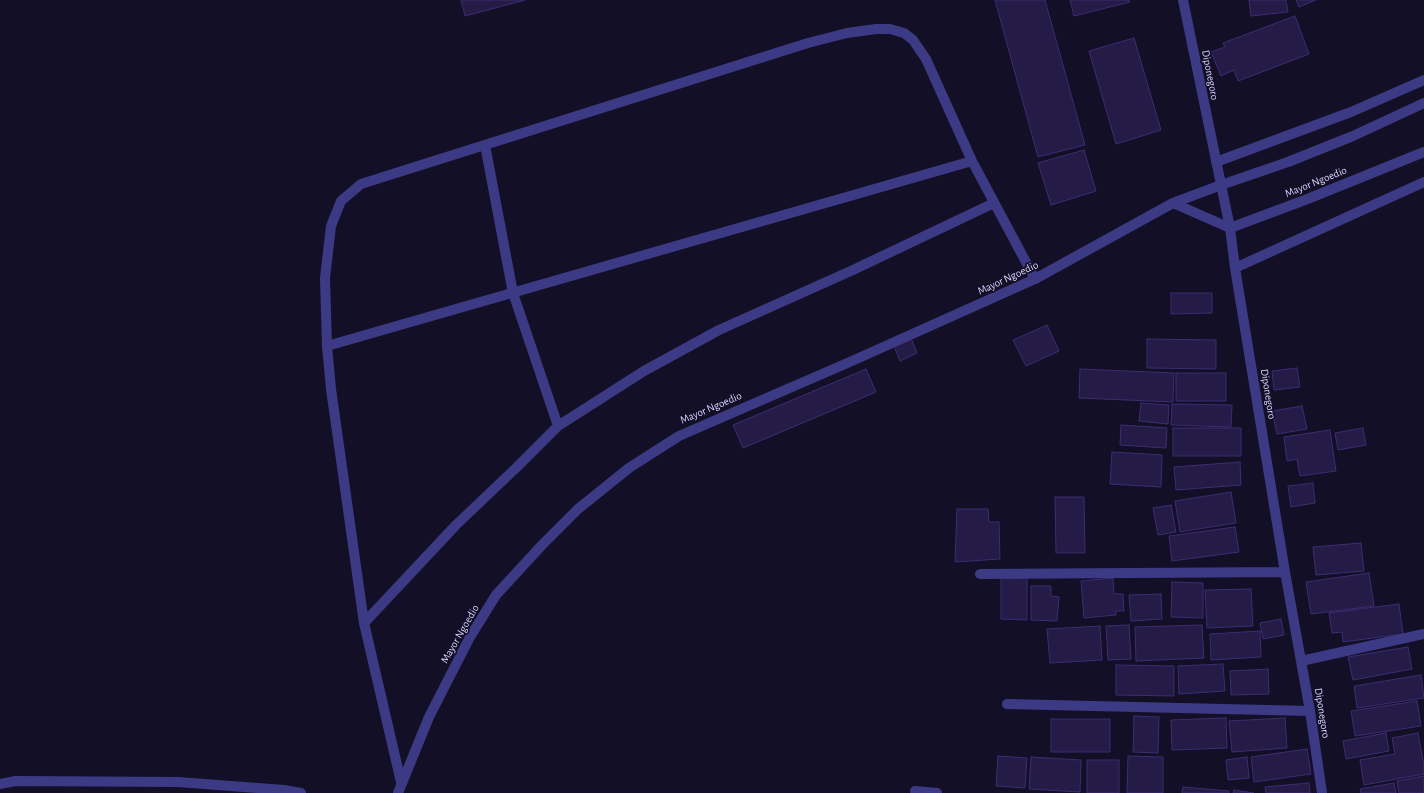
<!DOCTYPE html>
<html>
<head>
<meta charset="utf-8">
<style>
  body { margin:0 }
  canvas { display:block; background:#130f26 }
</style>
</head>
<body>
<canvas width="1424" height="793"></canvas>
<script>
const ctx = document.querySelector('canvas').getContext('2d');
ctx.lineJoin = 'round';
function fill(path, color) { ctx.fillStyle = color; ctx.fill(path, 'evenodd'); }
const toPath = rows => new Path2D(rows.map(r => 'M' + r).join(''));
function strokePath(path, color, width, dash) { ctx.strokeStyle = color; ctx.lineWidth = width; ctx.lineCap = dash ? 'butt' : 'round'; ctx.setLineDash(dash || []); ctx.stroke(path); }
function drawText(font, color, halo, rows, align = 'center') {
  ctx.font = font + ' "Alegreya Sans",sans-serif'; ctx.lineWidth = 3.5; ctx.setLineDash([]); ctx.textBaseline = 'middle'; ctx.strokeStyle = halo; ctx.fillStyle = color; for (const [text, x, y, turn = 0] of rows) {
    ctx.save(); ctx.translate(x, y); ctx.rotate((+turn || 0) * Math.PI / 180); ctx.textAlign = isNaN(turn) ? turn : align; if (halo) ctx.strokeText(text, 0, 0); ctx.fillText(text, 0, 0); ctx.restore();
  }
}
const building = toPath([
  [461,0,525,0,465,16,461,0],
  [995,0,1045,0,1085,145,1038,157,995,0],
  [1070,0,1129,0,1130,2,1074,16,1070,0],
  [1249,0,1286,0,1288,12,1251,16,1249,0],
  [1296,0,1316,0,1299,7,1296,0],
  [1295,16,1309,54,1238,81,1234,70,1221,76,1211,52,1225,47,1223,43,1295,16],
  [1134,38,1161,130,1116,144,1089,51,1134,38],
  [1084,150,1096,191,1051,205,1038,163,1084,150],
  [1171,293,1212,293,1212,313,1171,314,1171,293],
  [1047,325,1059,351,1026,366,1013,340,1047,325],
  [911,338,917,353,900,361,894,346,911,338],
  [1147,339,1216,340,1216,369,1147,368,1147,339],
  [1297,368,1300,387,1274,390,1272,371,1297,368],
  [866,369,876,392,743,448,733,425,866,369],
  [1080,369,1174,373,1173,402,1079,398,1080,369],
  [1176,373,1226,373,1226,401,1176,401,1176,373],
  [1141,403,1169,405,1168,424,1139,421,1141,403],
  [1172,404,1232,405,1231,427,1171,425,1172,404],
  [1302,406,1307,429,1277,434,1272,411,1302,406],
  [1121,425,1167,428,1166,448,1120,445,1121,425],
  [1173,428,1241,428,1241,456,1173,456,1173,428],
  [1363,428,1366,445,1338,450,1335,433,1363,428],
  [1330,430,1336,471,1300,476,1297,459,1287,461,1284,437,1330,430],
  [1112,452,1162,455,1161,487,1110,484,1112,452],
  [1240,462,1241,485,1176,490,1174,467,1240,462],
  [1313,483,1315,503,1291,507,1288,486,1313,483],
  [1231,492,1236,523,1180,532,1175,501,1231,492],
  [1055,497,1084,497,1085,553,1056,553,1055,497],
  [1171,505,1176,532,1158,535,1153,508,1171,505],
  [957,509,988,509,989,522,999,522,1000,559,955,562,957,509],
  [1235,527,1239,552,1172,561,1169,536,1235,527],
  [1361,543,1364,571,1316,575,1313,547,1361,543],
  [1369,573,1374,606,1311,614,1306,582,1369,573],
  [1001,578,1027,578,1027,620,1001,619,1001,578],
  [1113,578,1114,594,1123,594,1124,611,1116,611,1116,615,1084,618,1081,581,1113,578],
  [1172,582,1203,583,1203,618,1171,617,1172,582],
  [1031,586,1051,586,1051,596,1059,597,1057,621,1031,620,1031,586],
  [1251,589,1253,626,1207,628,1205,590,1251,589],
  [1161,594,1162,619,1131,621,1129,595,1161,594],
  [1399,604,1403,634,1343,642,1342,632,1332,633,1329,613,1399,604],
  [1281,619,1284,635,1263,639,1260,623,1281,619],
  [1129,625,1131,659,1108,660,1106,626,1129,625],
  [1202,625,1204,658,1136,661,1135,627,1202,625],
  [1100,626,1102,660,1050,663,1047,629,1100,626],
  [1260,631,1261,657,1211,660,1210,634,1260,631],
  [1408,647,1412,669,1353,680,1348,657,1408,647],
  [1223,664,1225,691,1179,694,1178,666,1223,664],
  [1116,665,1174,666,1174,696,1116,695,1116,665],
  [1268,669,1269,694,1231,695,1230,671,1268,669],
  [1421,675,1424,698,1357,708,1354,686,1421,675],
  [1417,701,1421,726,1355,736,1351,711,1417,701],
  [1134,716,1159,717,1158,753,1133,752,1134,716],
  [1226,718,1227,748,1172,750,1171,720,1226,718],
  [1285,718,1287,748,1232,752,1229,721,1285,718],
  [1051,719,1110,719,1110,752,1051,752,1051,719],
  [1386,733,1389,751,1346,759,1343,741,1386,733],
  [1418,733,1424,766,1424,774,1364,785,1360,760,1395,754,1392,738,1418,733],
  [1307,749,1311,774,1254,782,1251,757,1307,749],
  [998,756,1027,758,1025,788,996,786,998,756],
  [1128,756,1163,757,1163,793,1127,793,1128,756],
  [1031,757,1081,760,1080,792,1029,789,1031,757],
  [1247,757,1249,778,1228,780,1226,760,1247,757],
  [1087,760,1119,760,1119,793,1087,793,1087,760],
  [1424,776,1424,793,1399,793,1397,781,1424,776],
  [1309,783,1310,793,1266,793,1265,787,1309,783],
  [1394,783,1396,793,1361,793,1360,789,1394,783],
  [1183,787,1229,791,1229,793,1182,793,1183,787],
  [1234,790,1254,793,1233,793,1234,790]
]);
fill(building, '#241b47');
strokePath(building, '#3b2d73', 1);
strokePath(toPath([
  [485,145,513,293,558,426],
  [327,346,972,161],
  [364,623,456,525,517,467,558,426,644,371,719,330,853,270,994,203],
  [401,782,364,623,331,389,327,346,325,278,331,226,341,201,361,184,808,43,847,33,876,29,890,29,904,33,913,40,926,59,972,161,1035,279],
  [0,784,15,781,178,782,284,790,301,793]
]), '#3d3a85', 10);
strokePath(toPath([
  [1183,0,1230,228,1235,268,1285,572,1310,711,1322,793],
  [1216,162,1351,112,1424,80],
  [1235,268,1424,182],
  [980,574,1285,572],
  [1301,661,1424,634],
  [1007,704,1310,711],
  [915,791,937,793]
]), '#3d3a85', 10);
strokePath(toPath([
  [1173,203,1230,228,1305,200,1424,152],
  [398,793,429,717,470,637,496,595,542,545,578,509,629,468,679,436,852,361,1035,279,1173,203,1221,185,1288,162,1353,136,1424,103]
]), '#3d3a85', 10);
drawText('11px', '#d9d4ff', '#130f26', [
  ["Diponegoro",1210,75,79],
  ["Mayor Ngoedio",1316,182,-22],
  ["Mayor Ngoedio",1008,278,-25],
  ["Diponegoro",1268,394,81],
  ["Mayor Ngoedio",711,408,-23],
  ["Mayor Ngoedio",460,634,-60],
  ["Diponegoro",1322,713,81]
]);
</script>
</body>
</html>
